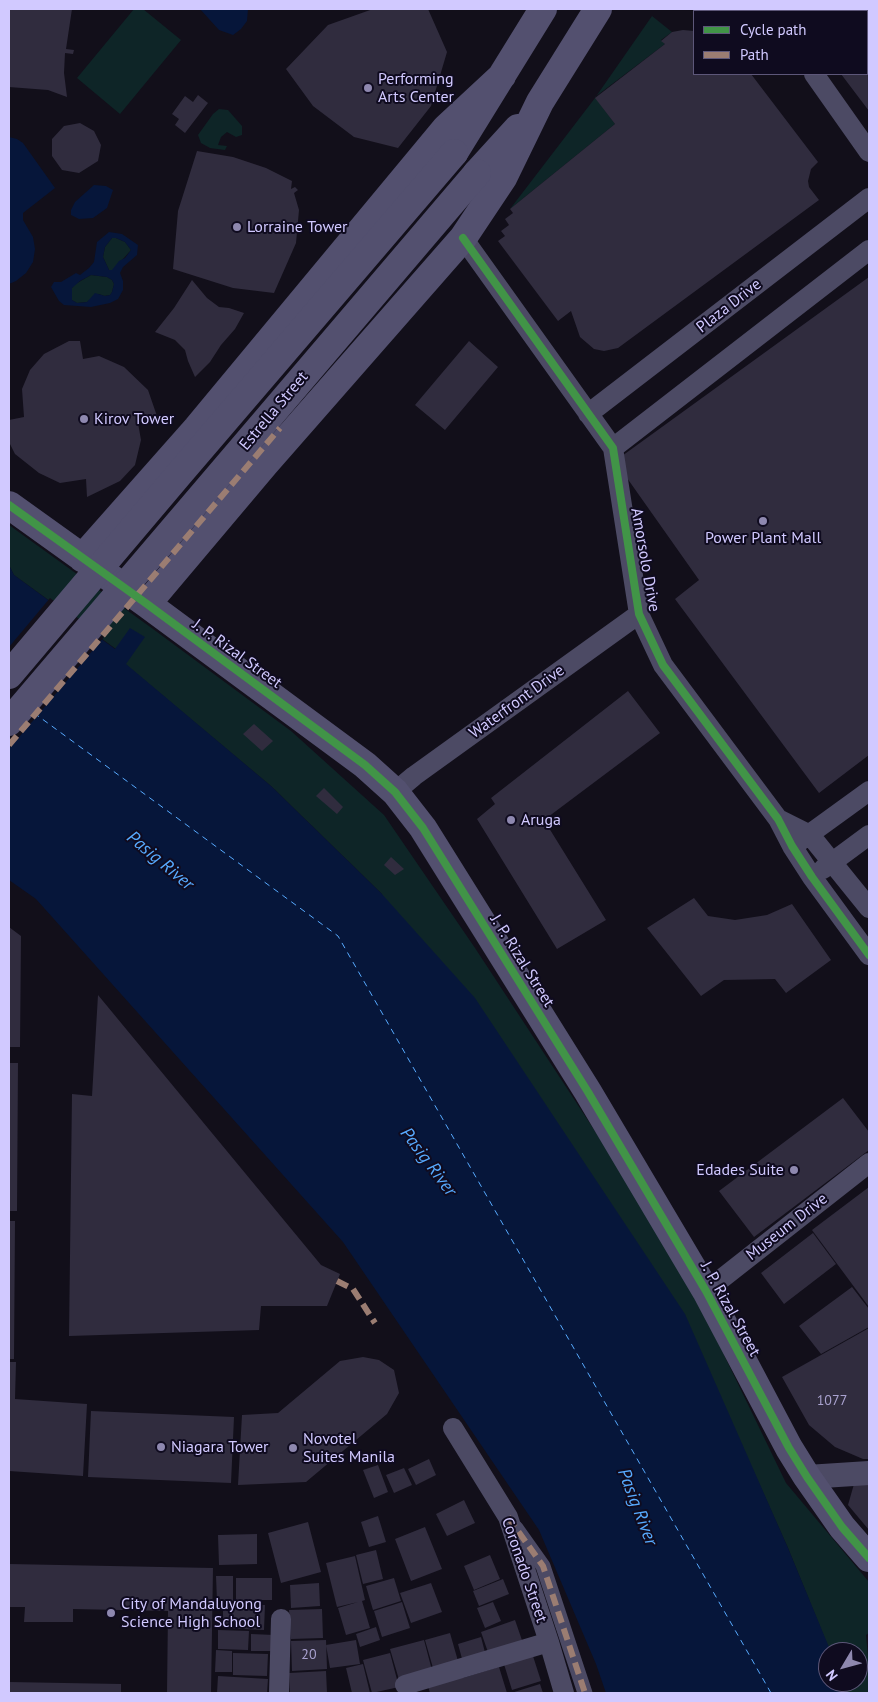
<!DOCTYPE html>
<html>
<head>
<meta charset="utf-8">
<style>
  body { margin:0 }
  #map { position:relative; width:878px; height:1702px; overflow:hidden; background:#120f1a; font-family:"PT Sans",sans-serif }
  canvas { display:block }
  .frame { position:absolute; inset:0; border:10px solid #d1c9ff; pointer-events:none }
  .legend { position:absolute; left:693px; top:10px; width:175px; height:65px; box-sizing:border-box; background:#0f0b1f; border:1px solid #5d5779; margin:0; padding:6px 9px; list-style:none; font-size:15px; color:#d1c9ff }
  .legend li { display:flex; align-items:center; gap:10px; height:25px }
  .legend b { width:25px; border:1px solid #5d5779 }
  .north { position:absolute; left:818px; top:1642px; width:50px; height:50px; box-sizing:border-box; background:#0f0b1f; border:1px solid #5d5779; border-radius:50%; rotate:233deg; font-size:14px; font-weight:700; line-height:20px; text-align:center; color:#d1c9ff }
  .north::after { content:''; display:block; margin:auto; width:18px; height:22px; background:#8e88af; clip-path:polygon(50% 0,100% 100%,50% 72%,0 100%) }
</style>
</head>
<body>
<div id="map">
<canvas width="878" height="1702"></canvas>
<div class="frame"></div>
<ul class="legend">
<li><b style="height:6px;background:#419447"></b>Cycle path</li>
<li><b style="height:6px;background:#9b7d72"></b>Path</li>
</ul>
<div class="north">N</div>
</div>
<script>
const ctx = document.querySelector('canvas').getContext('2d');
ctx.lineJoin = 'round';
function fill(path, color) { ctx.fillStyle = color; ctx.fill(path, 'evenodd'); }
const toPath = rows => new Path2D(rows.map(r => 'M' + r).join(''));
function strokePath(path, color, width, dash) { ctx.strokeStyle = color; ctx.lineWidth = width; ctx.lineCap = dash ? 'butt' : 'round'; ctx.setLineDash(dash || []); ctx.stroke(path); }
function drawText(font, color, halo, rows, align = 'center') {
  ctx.font = font + ' "PT Sans",sans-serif'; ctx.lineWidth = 4; ctx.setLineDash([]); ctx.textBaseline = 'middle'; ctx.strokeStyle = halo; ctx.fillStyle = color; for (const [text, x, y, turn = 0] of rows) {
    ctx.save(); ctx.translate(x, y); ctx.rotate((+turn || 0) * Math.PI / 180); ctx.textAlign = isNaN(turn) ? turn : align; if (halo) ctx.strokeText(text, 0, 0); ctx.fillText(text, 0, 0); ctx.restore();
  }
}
fill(toPath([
  [134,9,143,9,181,40,120,114,77,78],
  [652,16,672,32,661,40,665,44,595,97,615,124,510,209,595,98],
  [219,109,228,110,242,126,242,135,236,137,227,132,221,137,218,145,227,146,225,150,210,148,201,143,198,135,213,114],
  [112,238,116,238,125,242,131,250,113,270,109,270,103,257,105,247],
  [91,275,107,277,112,280,114,284,112,292,110,295,104,296,99,294,87,302,77,303,72,300,72,288,74,285],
  [9,525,153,629,291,731,384,815,475,948,610,1154,695,1295,786,1483,869,1582,869,1633,866,1635,869,1668,869,1693,846,1693,845,1682,858,1682,858,1652,831,1652,829,1649,788,1548,725,1408,381,893,271,786,125,664,144,637,116,649,14,575,9,565]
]), '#0e2527');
fill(toPath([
  [200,9,248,9,247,21,241,29,233,35,219,30],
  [9,137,17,139,23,143,55,188,23,213,23,220,33,237,35,249,33,262,26,273,16,281,9,284],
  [94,185,106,186,113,190,107,208,93,218,79,219,71,215,71,210,75,202],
  [109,232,122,234,138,245,137,255,123,267,120,273,123,281,123,290,118,299,110,303,91,307,64,305,59,301,51,287,54,282,61,282,76,273,80,275,89,268,94,262,97,242],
  [112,238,116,238,125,242,131,250,125,258,119,261,112,270,109,270,103,257,105,247],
  [91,275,107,277,112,280,114,284,112,292,110,295,105,296,95,293,87,302,77,303,72,300,72,288,80,281],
  [9,565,14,575,115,649,130,628,145,637,126,664,271,786,381,893,475,998,685,1314,788,1548,831,1652,828,1652,828,1682,845,1682,846,1693,606,1693,596,1664,539,1530,343,1242,36,899,9,880]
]), '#06163a');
fill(toPath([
  [50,598,104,637,9,749,9,647]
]), '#120f1a');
strokePath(toPath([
  [34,713,338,936,771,1693]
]), '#57aaff', 1, [6, 5]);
fill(toPath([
  [9,9,72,9,66,49,74,50,73,54,65,53,64,73,67,97,48,90,9,87],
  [373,9,428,9,447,52,431,106,398,148,354,137,313,106,286,69,328,25],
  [856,9,869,9,869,111,841,74,867,74,867,11,853,11],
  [683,30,694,31,694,74,751,74,818,162,811,169,808,181,809,187,819,200,618,348,604,351,594,349,580,337,571,311,558,321,498,241,505,236,501,231,509,225,505,219,513,213,510,209,615,124,595,98,665,44,661,41,672,32],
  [198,95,208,103,185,133,175,125,179,119,172,114,185,96,193,102],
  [80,123,94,131,101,145,98,161,79,173,62,170,52,156,52,139,64,126],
  [197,151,233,157,266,168,292,181,291,189,295,187,298,190,294,193,299,210,296,243,274,293,233,288,173,269,178,211],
  [869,277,869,755,819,793,675,599,699,580,615,461],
  [192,280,207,298,219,307,229,308,244,313,235,329,221,345,210,362,195,377,188,361,185,350,175,340,155,332,174,308],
  [69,341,80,341,83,359,99,356,124,367,148,390,158,419,138,423,141,440,135,465,120,481,87,497,86,479,60,483,39,473,15,454,9,442,9,420,24,417,22,389,30,370,44,354],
  [469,341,498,367,445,430,415,405],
  [628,691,660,733,544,820,606,920,557,949,477,819,495,804,491,798],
  [254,724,273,741,262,751,243,734],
  [324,788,343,807,337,814,316,796],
  [391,857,404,869,395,875,384,865],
  [694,898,708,916,735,920,767,915,792,904,831,960,786,993,775,979,724,980,701,996,647,928],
  [9,927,21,936,20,1047,9,1047],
  [98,995,321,1265,340,1274,327,1306,261,1306,259,1330,69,1336,72,1094,92,1096],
  [9,1063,18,1063,17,1211,9,1211],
  [843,1098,869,1132,869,1150,754,1237,719,1191],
  [869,1187,869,1307,812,1230],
  [9,1221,15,1221,14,1359,9,1359],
  [813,1233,836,1264,784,1304,761,1273],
  [852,1287,869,1309,869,1327,821,1354,799,1326],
  [869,1328,869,1459,863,1459,835,1447,809,1425,782,1377],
  [363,1357,379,1360,394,1370,399,1393,387,1414,306,1482,238,1485,242,1415,278,1413,340,1361],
  [9,1362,16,1362,15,1399,87,1404,83,1476,9,1471],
  [91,1411,234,1417,231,1483,88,1477],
  [429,1459,436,1475,416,1485,408,1469],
  [378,1465,388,1492,374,1498,363,1470],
  [404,1468,412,1485,394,1493,386,1475],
  [854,1484,869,1484,869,1530,848,1505],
  [464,1500,475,1523,447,1536,436,1514],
  [378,1516,386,1542,369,1547,361,1522],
  [308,1522,321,1572,281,1583,268,1533],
  [425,1527,442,1569,411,1581,395,1539],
  [257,1534,257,1564,219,1565,218,1535],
  [376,1550,383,1579,363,1584,356,1555],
  [490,1555,500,1579,474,1590,464,1566],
  [355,1556,365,1600,362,1601,370,1628,346,1635,338,1608,358,1602,337,1607,326,1563],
  [9,1564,213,1568,211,1693,167,1693,168,1611,73,1609,73,1622,24,1622,25,1607,9,1607],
  [216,1576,233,1576,233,1601,217,1601],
  [236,1578,272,1578,272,1600,236,1600],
  [394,1578,401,1601,373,1610,366,1586],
  [503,1579,509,1594,479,1606,473,1591],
  [319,1583,320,1606,291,1608,290,1585],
  [431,1583,442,1612,411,1623,400,1593],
  [402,1602,410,1628,382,1637,374,1611],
  [493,1602,501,1621,485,1628,477,1608],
  [223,1604,265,1605,264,1630,223,1628],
  [322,1609,323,1638,291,1639,289,1610],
  [515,1620,524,1646,490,1658,481,1632],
  [376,1627,380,1640,360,1647,356,1634],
  [218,1630,249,1631,248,1650,218,1649],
  [450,1633,460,1668,435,1675,425,1640],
  [251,1634,274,1635,274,1651,251,1651],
  [481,1637,487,1660,464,1666,458,1644],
  [326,1640,327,1669,292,1671,291,1641],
  [356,1640,360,1664,330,1668,326,1645],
  [424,1640,433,1674,400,1683,390,1649],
  [216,1650,232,1651,232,1672,215,1672],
  [233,1653,268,1654,267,1676,233,1675],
  [390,1653,399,1687,372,1693,363,1660],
  [532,1653,541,1681,512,1690,503,1661],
  [363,1664,370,1693,352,1693,346,1668],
  [499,1667,507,1693,430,1693,427,1683,461,1673,463,1678],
  [326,1671,327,1693,290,1693,289,1673],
  [218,1676,268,1679,267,1693,217,1693],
  [9,1682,121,1684,121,1693,9,1693],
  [540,1684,543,1693,511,1693]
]), '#302c3e');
strokePath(toPath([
  [516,1528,543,1566,585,1693]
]), '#4c4a64', 15);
strokePath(toPath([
  [733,9,737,11],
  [814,74,869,152],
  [463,238,613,448,639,614,663,665,778,819,792,846,812,877,869,955],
  [588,414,869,198],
  [613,448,869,250],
  [395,792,414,776,639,614],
  [778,819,810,835,869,908],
  [800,841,869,791],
  [823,869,869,835],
  [706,1291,869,1163],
  [453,1428,508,1517,549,1642,564,1693],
  [405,1685,549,1642],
  [279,1693,281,1619]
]), '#4c4a64', 20);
strokePath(toPath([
  [807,1477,869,1473]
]), '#4c4a64', 24);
strokePath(toPath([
  [454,153,543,9],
  [477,173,518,128],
  [9,505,147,604,365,765,395,792,423,828,588,1092,706,1291,789,1448,807,1477,842,1527,869,1558],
  [82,558,197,428,446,128,502,76],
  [147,604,265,464,463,238,503,178,540,102,598,9]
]), '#53506f', 28);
strokePath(toPath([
  [9,675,180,473,454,153],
  [9,722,477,173]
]), '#53506f', 28);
strokePath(toPath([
  [9,745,280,428],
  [337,1281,353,1289,375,1323],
  [508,1517,543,1566,585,1693]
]), '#9b7d72', 6, [12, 6]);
strokePath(toPath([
  [463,238,613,448,639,614,663,665,778,819,792,846,812,877,869,955],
  [9,505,147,604,365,765,395,792,423,828,588,1092,706,1291,789,1448,807,1477,842,1527,869,1558]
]), '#419447', 8);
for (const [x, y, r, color] of [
  [368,88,5,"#8e88af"],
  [237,227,5,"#8e88af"],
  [84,419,5,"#8e88af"],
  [763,521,5,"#8e88af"],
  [511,820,5,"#8e88af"],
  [794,1170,5,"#8e88af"],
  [161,1447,5,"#8e88af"],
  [293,1448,5,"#8e88af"],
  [111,1613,5,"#8e88af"]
]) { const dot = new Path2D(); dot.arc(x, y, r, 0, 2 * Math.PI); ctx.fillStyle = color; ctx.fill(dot); strokePath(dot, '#0f0b1f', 2); }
drawText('14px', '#a9a2cf', null, [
  ["1077",832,1401],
  ["20",309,1655]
]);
drawText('16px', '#d1c9ff', '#0f0b1f', [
  ["Performing",378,79],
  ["Arts Center",378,97],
  ["Lorraine Tower",247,227],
  ["Kirov Tower",94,419],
  ["Power Plant Mall",763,538,"center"],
  ["Aruga",521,820],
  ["Edades Suite",784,1170,"right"],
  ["Novotel",303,1439],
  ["Suites Manila",303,1457],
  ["Niagara Tower",171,1447],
  ["City of Mandaluyong",121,1604],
  ["Science High School",121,1622]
], 'left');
drawText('16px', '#d1c9ff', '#0f0b1f', [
  ["Plaza Drive",729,306,-38],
  ["Estrella Street",274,411,-50],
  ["Amorsolo Drive",645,560,80],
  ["J. P. Rizal Street",237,654,36],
  ["Waterfront Drive",517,702,-36],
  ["J. P. Rizal Street",522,961,58],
  ["Museum Drive",787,1227,-38],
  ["J. P. Rizal Street",730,1309,61],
  ["Coronado Street",524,1570,71]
]);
drawText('italic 18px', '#57aaff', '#0f0b1f', [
  ["Pasig River",160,861,40],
  ["Pasig River",428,1162,53],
  ["Pasig River",637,1507,69]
]);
</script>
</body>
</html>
